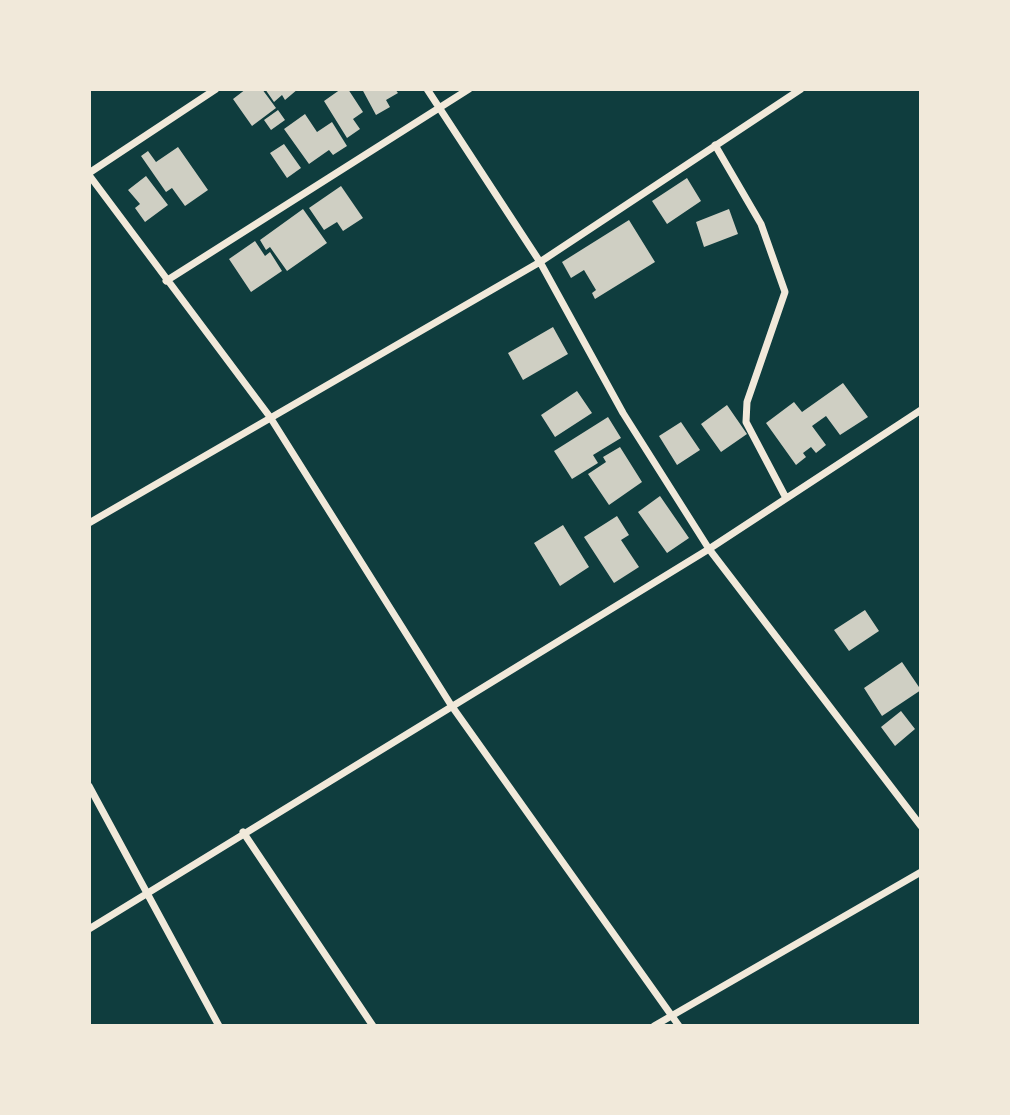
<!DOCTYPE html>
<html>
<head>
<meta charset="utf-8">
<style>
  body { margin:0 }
  #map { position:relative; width:1010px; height:1115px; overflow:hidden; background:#0f3d3e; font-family:Barlow,sans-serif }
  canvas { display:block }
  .frame { position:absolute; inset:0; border:91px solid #f1e9da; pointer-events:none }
</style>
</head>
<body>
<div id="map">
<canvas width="1010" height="1115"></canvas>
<div class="frame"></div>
</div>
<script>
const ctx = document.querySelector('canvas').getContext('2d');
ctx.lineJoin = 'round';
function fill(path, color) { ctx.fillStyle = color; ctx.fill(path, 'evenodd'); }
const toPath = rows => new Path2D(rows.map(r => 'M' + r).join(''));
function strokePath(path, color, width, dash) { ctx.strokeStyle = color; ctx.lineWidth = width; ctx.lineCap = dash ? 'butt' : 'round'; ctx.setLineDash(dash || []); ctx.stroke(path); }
fill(toPath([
  [246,89,262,89,276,108,252,126,233,99],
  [265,89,298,89,285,100,282,95,274,102],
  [341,89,348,89,363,112,353,119,360,129,347,138,324,101],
  [362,89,395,89,398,93,386,100,390,107,376,115],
  [278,110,285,120,271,130,264,120],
  [305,114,317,132,332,122,347,146,333,155,329,150,309,164,284,129],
  [284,144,301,168,287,178,270,153],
  [178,147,208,190,185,206,172,188,166,192,141,156,148,151,156,162],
  [146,176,168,205,145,222,135,208,140,204,128,190],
  [687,178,701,201,667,224,652,201],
  [341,186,363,218,343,231,337,222,324,230,309,208],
  [303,209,327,243,287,271,270,247,266,250,260,240],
  [729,209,738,234,704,247,696,222],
  [629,220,655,262,595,299,592,293,596,290,584,270,571,278,562,262],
  [255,241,265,256,270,252,282,271,251,292,229,259],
  [553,327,568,354,523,380,508,353],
  [843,383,868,417,840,435,826,416,812,426,826,445,816,453,811,447,803,453,806,457,796,465,766,423,794,402,802,412],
  [577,391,592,413,555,437,541,415],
  [727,405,747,434,721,452,701,424],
  [608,417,621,438,593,455,598,463,572,479,554,451],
  [681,422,700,450,677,465,659,436],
  [620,447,642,482,609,505,588,474,606,462,603,457],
  [660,496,689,538,667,553,638,512],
  [617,516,629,535,621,540,639,567,614,583,584,537],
  [563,525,589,567,560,586,534,543],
  [865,610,879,631,849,651,834,630],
  [902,662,921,690,882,716,864,688],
  [901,711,915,729,895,746,881,727]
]), '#cfcfc3');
strokePath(toPath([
  [427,89,540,262,623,413,709,549,921,826],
  [715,145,761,224,785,292,747,402,746,422,786,498],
  [89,173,216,89],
  [89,175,270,417,451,705,679,1026],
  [166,281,469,89],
  [89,523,540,262,801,89],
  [89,786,219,1026],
  [243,832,373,1026],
  [89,929,709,549,921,410],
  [654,1026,921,872]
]), '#f1e9da', 7);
</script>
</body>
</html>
